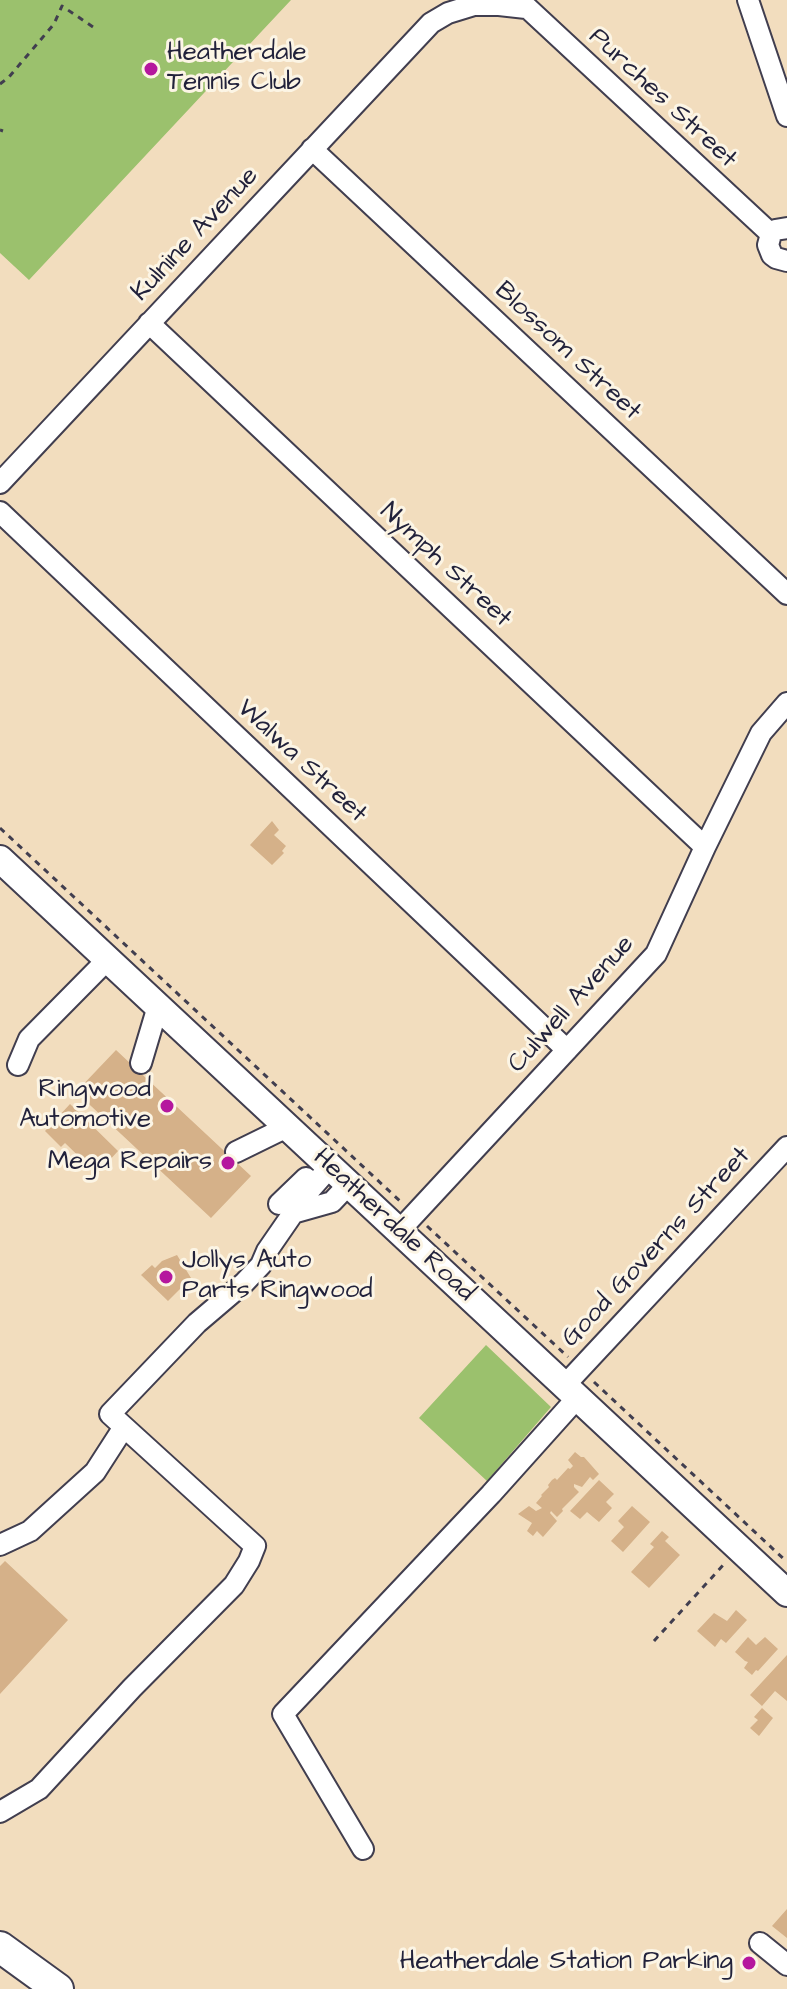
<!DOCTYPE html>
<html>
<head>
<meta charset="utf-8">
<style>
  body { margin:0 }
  canvas { display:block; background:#f2ddbe }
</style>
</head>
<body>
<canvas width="787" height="1989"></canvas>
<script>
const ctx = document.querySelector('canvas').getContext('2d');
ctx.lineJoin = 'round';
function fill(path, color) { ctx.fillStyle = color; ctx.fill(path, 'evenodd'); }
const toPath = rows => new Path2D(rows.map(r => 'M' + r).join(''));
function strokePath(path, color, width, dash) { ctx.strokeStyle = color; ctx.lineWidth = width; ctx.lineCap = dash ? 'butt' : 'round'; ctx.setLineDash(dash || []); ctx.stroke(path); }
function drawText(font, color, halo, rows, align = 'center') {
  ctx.font = font + ' "Architects Daughter",sans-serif'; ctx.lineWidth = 6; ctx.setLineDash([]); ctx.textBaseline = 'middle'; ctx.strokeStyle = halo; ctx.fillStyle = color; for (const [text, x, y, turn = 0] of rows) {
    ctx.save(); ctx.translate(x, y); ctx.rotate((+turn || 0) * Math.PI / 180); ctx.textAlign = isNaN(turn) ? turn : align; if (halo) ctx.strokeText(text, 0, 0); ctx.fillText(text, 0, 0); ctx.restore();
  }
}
fill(toPath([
  [0,0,291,0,29,280,0,253],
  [486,1345,551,1407,487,1481,419,1418]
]), '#9bc16d');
fill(toPath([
  [272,821,279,830,274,835,286,846,282,851,284,853,272,865,250,845],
  [116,1050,251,1176,211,1218,76,1092],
  [70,1104,118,1151,97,1174,65,1143,61,1147,45,1131],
  [177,1255,191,1278,168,1301,141,1275,152,1265,155,1268,162,1261],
  [575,1452,581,1457,584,1457,599,1474,593,1480,590,1477,582,1487,574,1484,574,1487,579,1492,562,1509,563,1511,557,1517,551,1511,550,1513,557,1521,543,1537,537,1531,533,1536,527,1531,532,1523,518,1514,529,1506,536,1511,542,1508,536,1503,542,1496,541,1495,549,1487,548,1485,552,1480,555,1478,557,1480,568,1468,570,1469,573,1466,568,1460],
  [599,1480,614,1494,606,1502,612,1508,599,1522,587,1512,580,1519,570,1511],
  [632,1506,650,1522,623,1552,611,1541,624,1527,618,1521],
  [662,1531,669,1537,665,1541,680,1555,649,1588,631,1572,654,1547,650,1544],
  [5,1561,68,1620,0,1694,0,1566],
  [736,1610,747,1620,726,1643,721,1639,715,1647,697,1631,714,1613,727,1621],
  [748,1637,756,1645,765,1637,778,1649,758,1671,756,1670,752,1675,744,1668,748,1662,745,1661,735,1652],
  [787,1655,787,1701,775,1691,762,1706,750,1695],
  [762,1708,773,1718,759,1736,750,1728,758,1720,754,1717],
  [787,1909,787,1938,772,1926]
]), '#d5b189');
const minor = toPath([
  [519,0,771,234],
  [748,0,787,116],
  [312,149,787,594],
  [787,228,775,230,771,234,768,245,772,255,776,258,787,261],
  [149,323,705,847],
  [0,483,431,23,448,13,474,5,499,5,526,8],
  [0,512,567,1050],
  [141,1063,158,1006],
  [18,1065,29,1039,108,959],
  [236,1152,287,1127],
  [279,1204,306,1178],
  [293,1213,332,1202,348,1185],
  [399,1231,656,954,705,847,761,733,787,703],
  [565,1385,787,1147],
  [0,1545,30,1531,95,1472,124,1427],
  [0,1812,39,1789,132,1688,234,1585,249,1561,255,1546,110,1414,197,1323,244,1283,261,1265,267,1251,307,1193,330,1167],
  [363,1849,283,1714,491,1494,578,1397],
  [760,1943,787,1965]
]);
const major = toPath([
  [0,859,787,1593]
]);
const highway = toPath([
  [0,1947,58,1989]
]);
strokePath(minor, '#413e4f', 24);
strokePath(major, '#413e4f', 30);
strokePath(highway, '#413e4f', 34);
strokePath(toPath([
  [0,84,9,77,54,24,62,6,96,29],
  [0,130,3,131],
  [0,828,401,1202],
  [427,1226,568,1357],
  [594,1382,787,1562],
  [654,1641,726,1562]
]), '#413e4f', 3, [6, 6]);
strokePath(minor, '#fff', 20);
strokePath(major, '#fff', 26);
strokePath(highway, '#fff', 30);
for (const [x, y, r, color] of [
  [151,69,8,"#b5179e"],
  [167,1106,8,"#b5179e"],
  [228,1163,8,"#b5179e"],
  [166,1277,8,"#b5179e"],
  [749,1963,8,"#b5179e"]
]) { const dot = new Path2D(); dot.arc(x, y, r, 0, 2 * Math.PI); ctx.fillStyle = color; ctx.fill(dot); strokePath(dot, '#fcf5e5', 3); }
drawText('26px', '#22223b', '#fcf5e5', [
  ["Heatherdale",167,54,"left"],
  ["Tennis Club",167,84,"left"],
  ["Ringwood",151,1091],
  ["Automotive",151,1121],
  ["Mega Repairs",212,1163],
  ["Jollys Auto",182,1262,"left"],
  ["Parts Ringwood",182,1292,"left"],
  ["Heatherdale Station Parking",733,1963]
], 'right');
drawText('26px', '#22223b', '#fcf5e5', [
  ["Purches Street",662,99,43],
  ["Kulnine Avenue",196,235,-47],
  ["Blossom Street",567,352,43],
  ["Nymph Street",445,566,43],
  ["Walwa Street",301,762,43],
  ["Culwell Avenue",572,1005,-48],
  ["Heatherdale Road",393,1226,43],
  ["Good Governs Street",657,1248,-47]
]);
</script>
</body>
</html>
